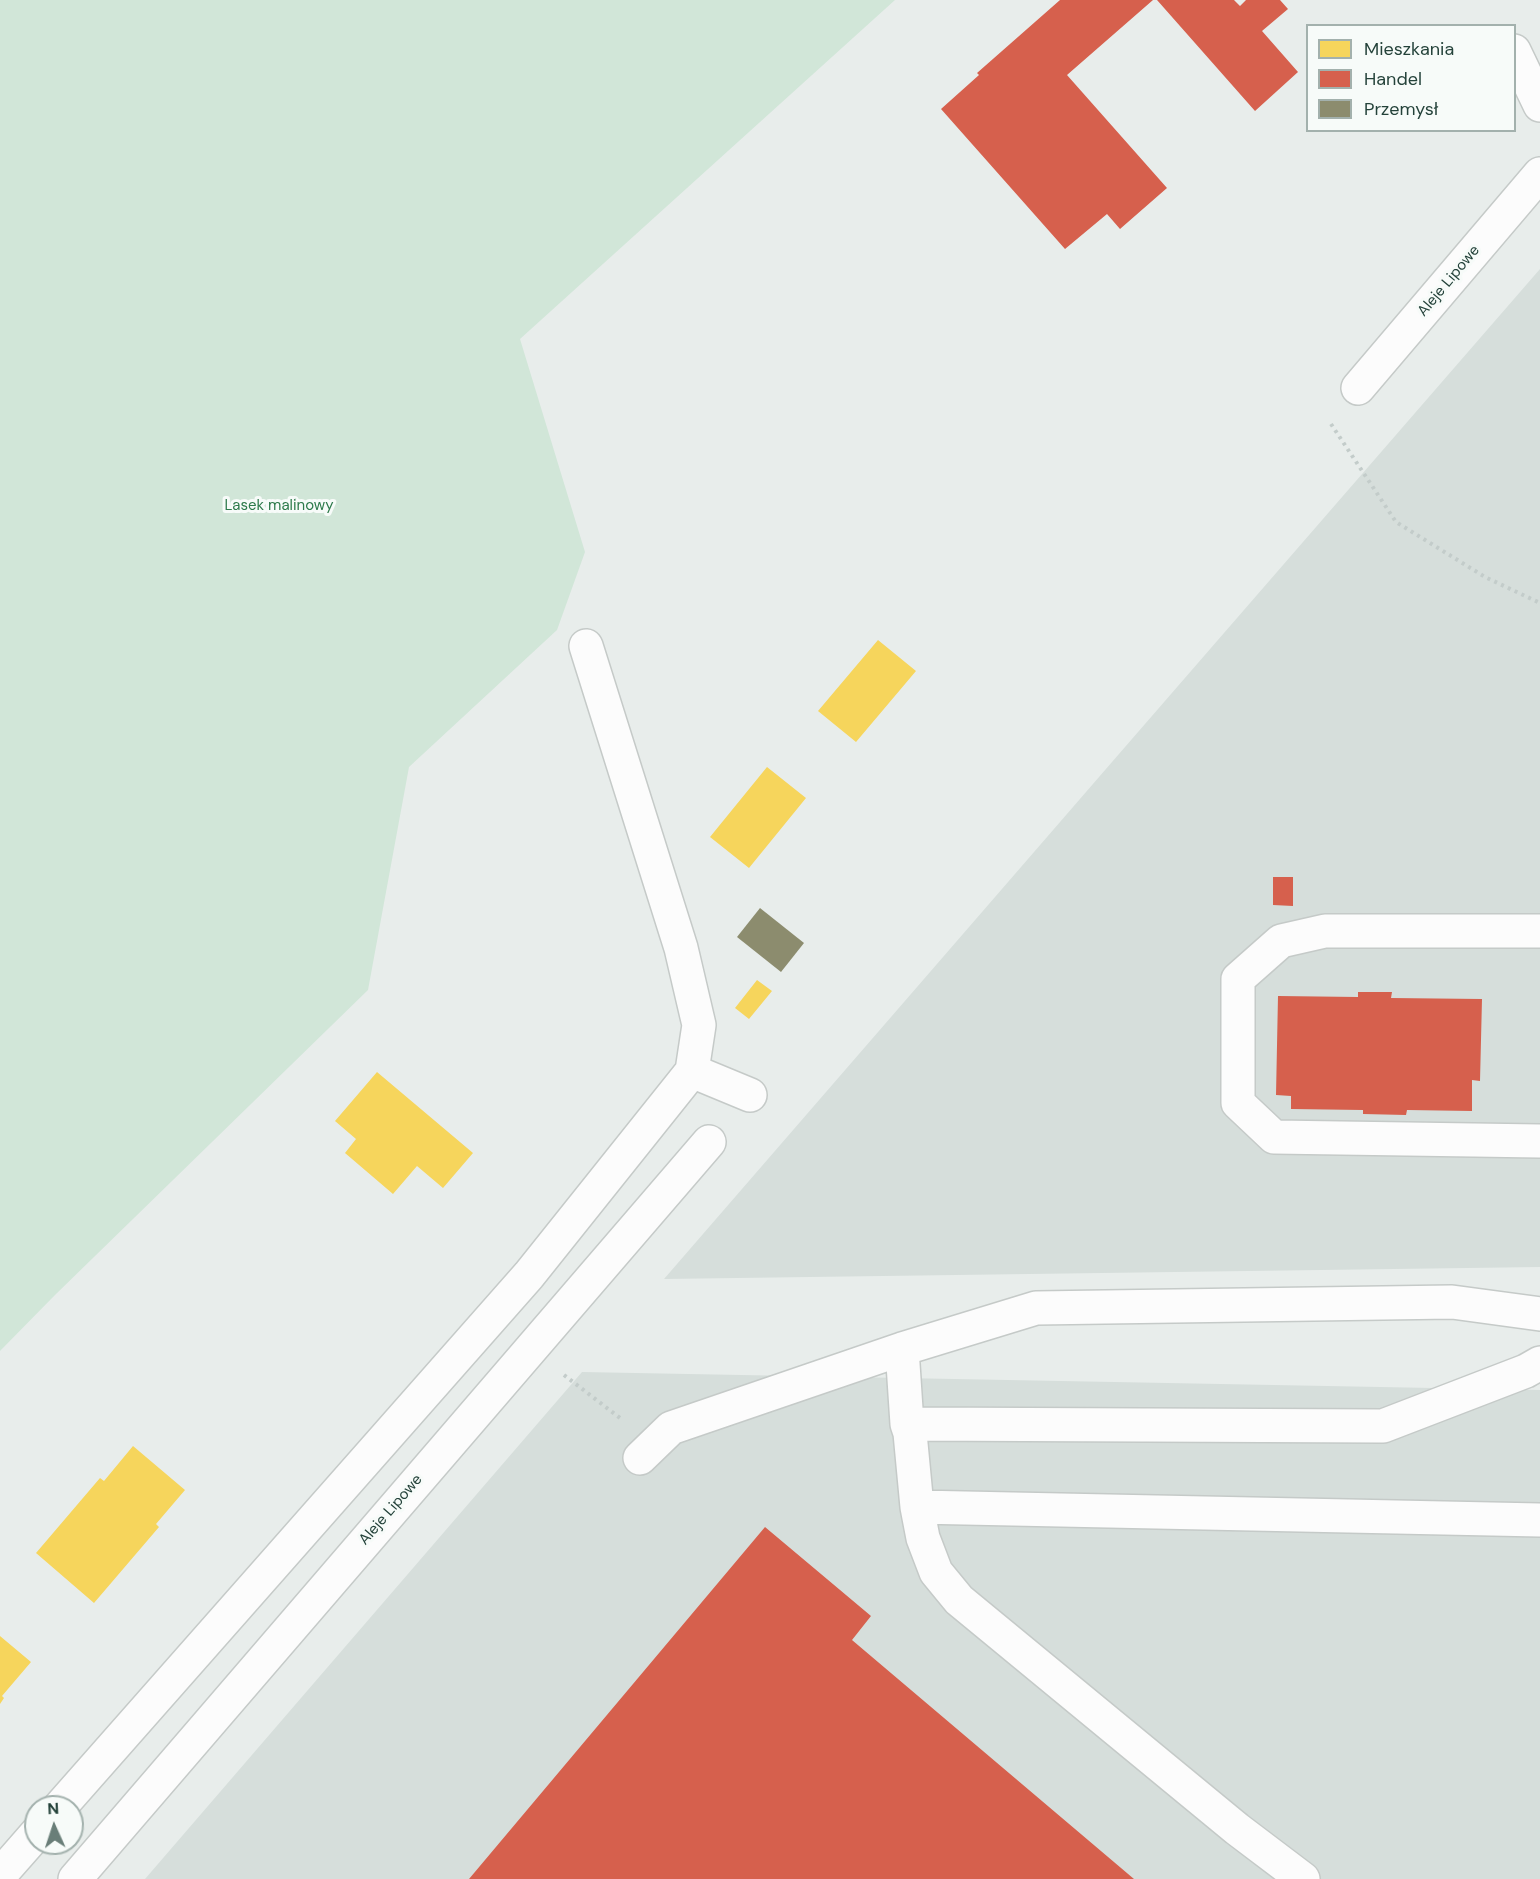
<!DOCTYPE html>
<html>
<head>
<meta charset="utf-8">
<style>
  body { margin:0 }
  #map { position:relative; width:1540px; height:1879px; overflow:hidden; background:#e8edeb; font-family:"DM Sans",sans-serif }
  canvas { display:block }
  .legend { position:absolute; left:1306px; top:24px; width:210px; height:108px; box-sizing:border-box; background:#f7fbf9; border:2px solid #a3b1ad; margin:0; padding:8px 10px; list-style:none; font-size:18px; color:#24423a }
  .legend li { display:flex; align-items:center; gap:12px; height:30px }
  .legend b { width:30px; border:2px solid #a3b1ad }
  .north { position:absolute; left:24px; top:1795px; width:60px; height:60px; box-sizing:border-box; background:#f7fbf9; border:2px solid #a3b1ad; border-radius:50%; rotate:357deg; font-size:16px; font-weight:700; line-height:24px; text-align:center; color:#24423a }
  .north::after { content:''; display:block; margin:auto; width:21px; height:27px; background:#697e78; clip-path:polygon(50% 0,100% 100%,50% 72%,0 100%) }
</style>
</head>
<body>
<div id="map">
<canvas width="1540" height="1879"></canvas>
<ul class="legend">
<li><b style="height:16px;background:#f6d55c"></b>Mieszkania</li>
<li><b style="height:16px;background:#d6604d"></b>Handel</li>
<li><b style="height:16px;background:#8c8c6e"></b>Przemysł</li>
</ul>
<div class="north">N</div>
</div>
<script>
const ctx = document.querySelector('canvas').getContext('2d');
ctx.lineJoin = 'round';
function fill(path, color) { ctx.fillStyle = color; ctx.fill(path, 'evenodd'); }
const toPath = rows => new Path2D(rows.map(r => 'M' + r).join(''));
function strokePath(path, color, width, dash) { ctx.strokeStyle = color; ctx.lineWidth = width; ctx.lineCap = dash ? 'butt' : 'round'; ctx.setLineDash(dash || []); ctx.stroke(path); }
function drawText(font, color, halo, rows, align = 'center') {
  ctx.font = font + ' "DM Sans",sans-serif'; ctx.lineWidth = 6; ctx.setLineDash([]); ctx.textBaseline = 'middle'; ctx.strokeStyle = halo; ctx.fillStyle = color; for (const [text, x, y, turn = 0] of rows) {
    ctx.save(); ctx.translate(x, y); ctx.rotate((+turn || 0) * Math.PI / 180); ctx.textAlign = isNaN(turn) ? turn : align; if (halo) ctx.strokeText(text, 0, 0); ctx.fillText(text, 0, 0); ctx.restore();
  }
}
fill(toPath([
  [1540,269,1540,1267,664,1279,1112,762],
  [582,1372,1540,1390,1540,1879,145,1879]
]), '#d6dedb');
fill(toPath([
  [0,0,895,0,520,339,585,552,557,630,409,767,368,990,55,1295,0,1351]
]), '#d1e6d8');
fill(toPath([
  [878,640,916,671,856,742,818,711],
  [767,767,806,798,749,868,710,837],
  [757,980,772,991,749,1019,735,1008],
  [377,1072,473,1153,443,1188,417,1166,393,1194,345,1153,356,1139,335,1121],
  [133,1446,185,1490,156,1524,159,1527,94,1603,36,1553,100,1478,104,1481],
  [0,1636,31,1662,2,1696,4,1698,0,1704]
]), '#f6d55c');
fill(toPath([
  [1060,0,1153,0,1067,75,1167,188,1120,229,1107,214,1065,249,941,109,979,75,977,73],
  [1157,0,1234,0,1240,6,1246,0,1280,0,1288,9,1262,31,1298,72,1255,111],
  [1273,877,1293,877,1293,906,1273,905],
  [1358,992,1392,992,1391,998,1482,999,1480,1081,1472,1080,1472,1111,1407,1110,1406,1115,1363,1114,1363,1110,1291,1109,1291,1096,1276,1095,1278,996,1358,997],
  [765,1527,871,1616,852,1640,1134,1879,469,1879]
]), '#d6604d');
fill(toPath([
  [760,908,804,943,781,972,737,937]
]), '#8c8c6e');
const minor = toPath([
  [1514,51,1540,105],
  [1358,388,1540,174],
  [586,646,681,948,699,1025,692,1071],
  [1540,931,1325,931,1281,941,1238,979,1238,1103,1274,1137,1540,1141],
  [902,1349,907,1424,910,1433,917,1507,923,1538,936,1572,959,1600,1237,1829,1303,1879],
  [907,1424,1383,1426,1526,1371,1540,1363],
  [640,1458,671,1428,902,1349,1036,1308,1452,1302,1540,1314],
  [917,1507,1540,1520],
  [60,1807,529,1275,692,1071,750,1095],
  [0,1875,36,1834],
  [75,1879,709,1142]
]);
strokePath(minor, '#c5cac8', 36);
strokePath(toPath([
  [1331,424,1396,522,1485,577,1540,603],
  [564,1375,620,1418]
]), '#c3ccca', 4, [3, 4.5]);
strokePath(minor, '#fcfcfc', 33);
drawText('15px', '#24423a', '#f7fbf9', [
  ["Aleje Lipowe",1449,281,-50],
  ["Aleje Lipowe",391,1510,-49]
]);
drawText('15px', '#2d7a4b', '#f7fbf9', [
  ["Lasek malinowy",279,506]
]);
</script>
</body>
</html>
